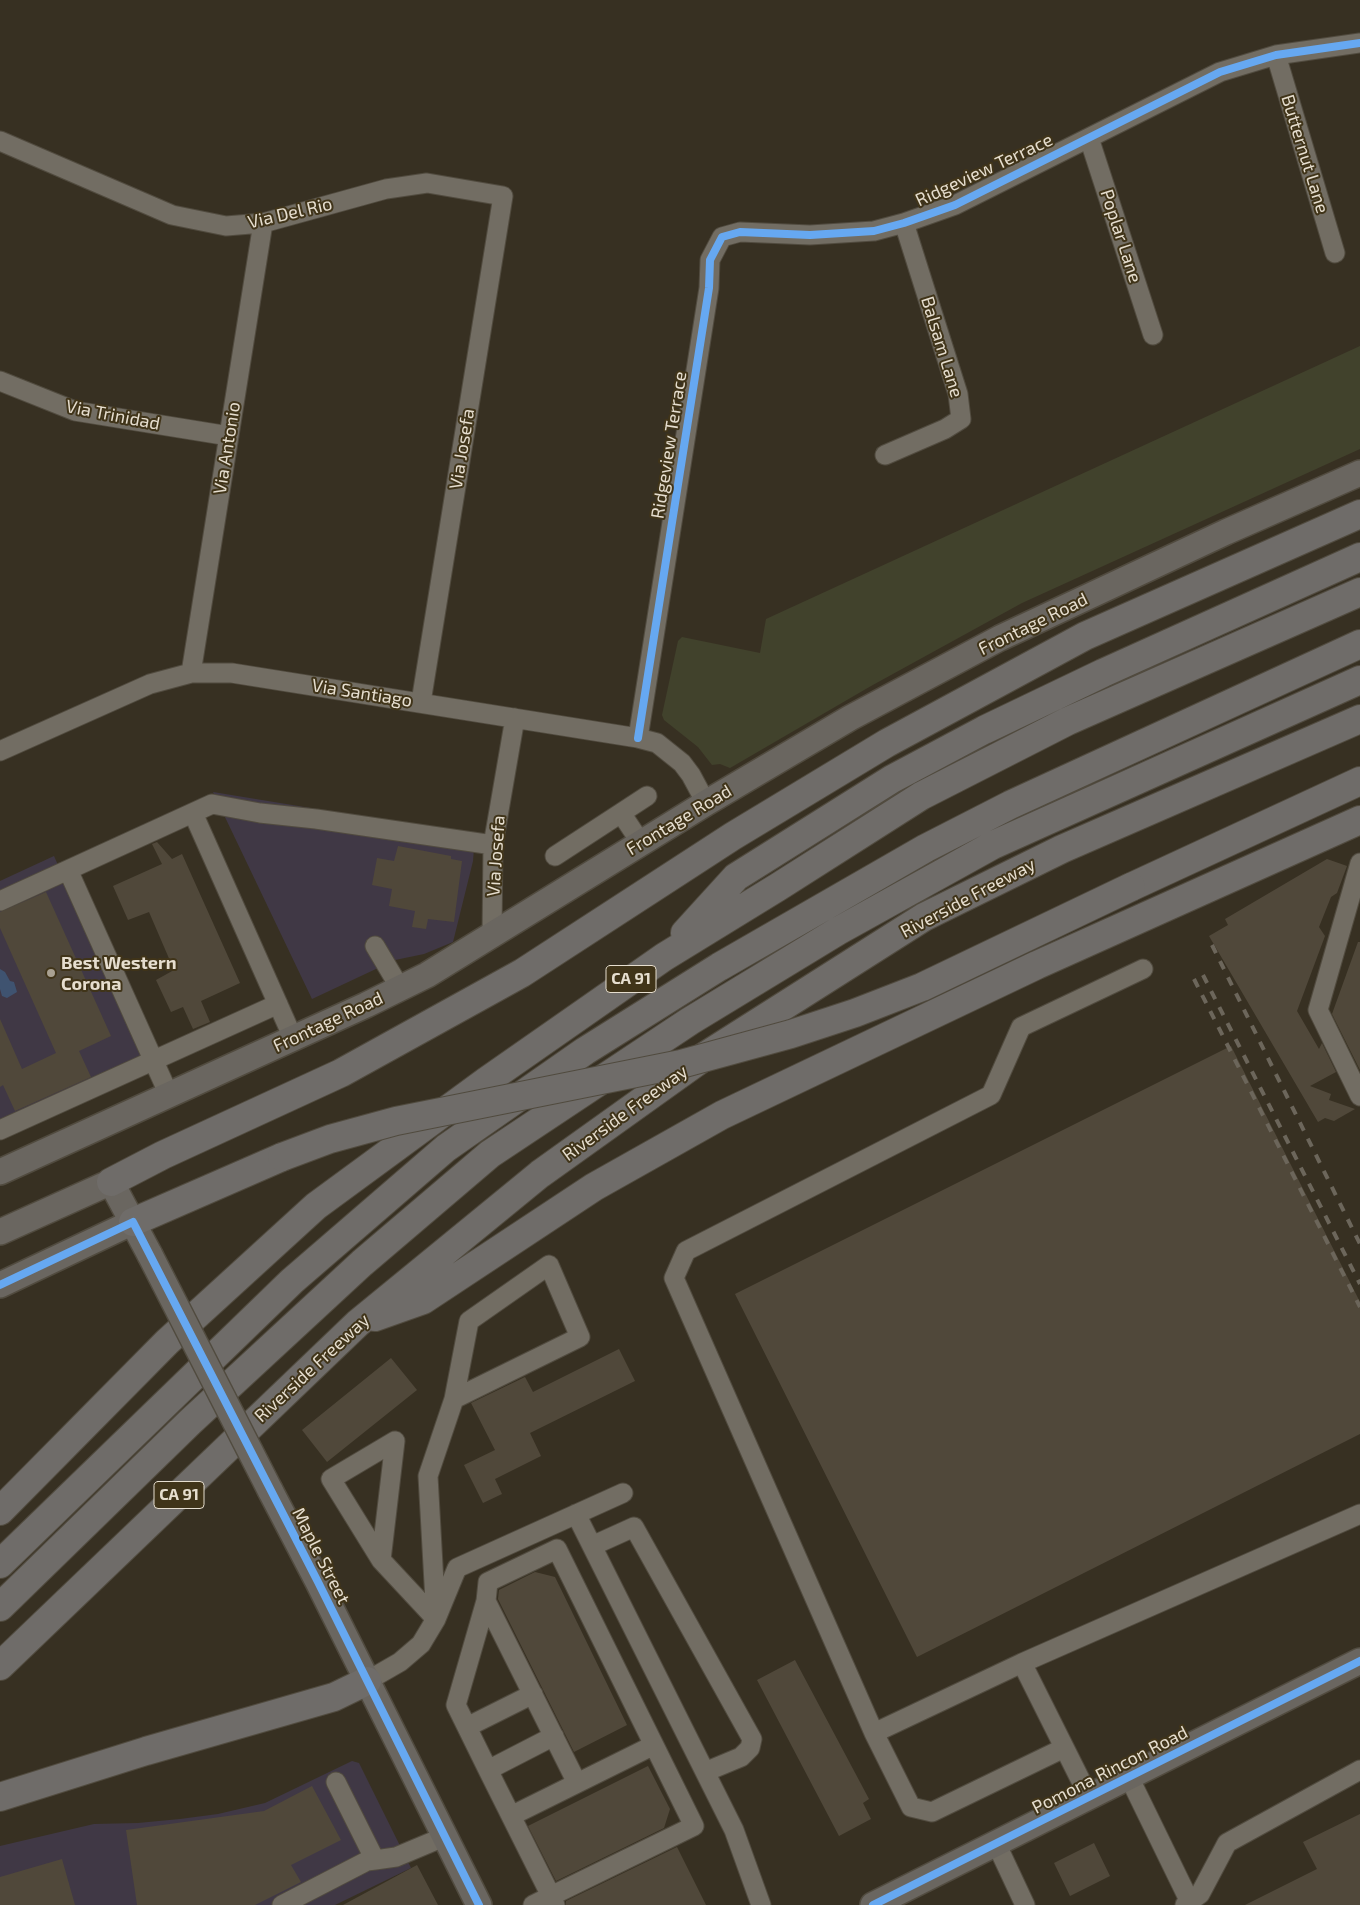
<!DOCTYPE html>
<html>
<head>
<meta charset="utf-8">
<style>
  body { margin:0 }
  canvas { display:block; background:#373022 }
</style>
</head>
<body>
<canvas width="1360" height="1905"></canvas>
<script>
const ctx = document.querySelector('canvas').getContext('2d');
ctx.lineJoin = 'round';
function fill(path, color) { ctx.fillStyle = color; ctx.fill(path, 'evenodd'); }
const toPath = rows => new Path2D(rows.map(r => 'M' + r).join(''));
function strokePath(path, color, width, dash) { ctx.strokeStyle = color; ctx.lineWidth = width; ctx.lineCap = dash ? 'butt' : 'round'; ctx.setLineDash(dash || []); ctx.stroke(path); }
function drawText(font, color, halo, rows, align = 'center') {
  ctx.font = font + ' "Exo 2",sans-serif'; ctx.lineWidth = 4; ctx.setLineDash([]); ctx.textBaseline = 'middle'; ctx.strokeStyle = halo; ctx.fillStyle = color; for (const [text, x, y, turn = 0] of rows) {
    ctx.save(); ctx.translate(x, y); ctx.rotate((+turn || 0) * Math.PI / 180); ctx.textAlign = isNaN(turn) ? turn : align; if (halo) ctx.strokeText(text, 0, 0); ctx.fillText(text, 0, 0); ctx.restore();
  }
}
fill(toPath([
  [213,792,475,835,473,861,453,942,424,954,395,960,312,999],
  [54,856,149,1071,0,1140,0,881],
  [352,1761,359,1763,411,1868,335,1905,0,1905,0,1846,94,1824,138,1823,180,1819,218,1814,265,1803]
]), '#403845');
fill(toPath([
  [1360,346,1360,449,1022,603,871,686,730,768,720,764,712,765,698,747,664,720,662,715,678,641,682,637,760,653,766,619]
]), '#41422c');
fill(toPath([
  [0,969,5,972,10,981,14,982,17,992,7,998,2,996,0,989]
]), '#3f5370');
fill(toPath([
  [157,842,172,859,182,854,240,983,201,1001,210,1022,193,1029,183,1007,171,1012,156,980,174,970,149,912,128,920,113,886,162,864,152,844],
  [398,846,451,856,451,859,462,861,454,922,428,919,426,929,412,927,415,911,389,906,392,889,372,885,377,858,394,861],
  [1327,859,1347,866,1337,893,1331,897,1319,927,1325,936,1297,1011,1319,1049,1322,1043,1336,1072,1310,1086,1331,1094,1329,1100,1355,1109,1334,1121,1325,1118,1318,1122,1209,936,1228,925,1225,919],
  [46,892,111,1036,79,1051,91,1077,15,1111,3,1085,0,1087,0,1019,22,1069,56,1053,0,928,0,912],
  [1358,942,1360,942,1360,1070,1332,1014],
  [1231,1046,1360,1302,1360,1434,917,1657,735,1294],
  [619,1349,635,1381,530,1433,541,1456,495,1479,502,1494,483,1503,464,1465,495,1450,471,1403,525,1377,533,1392],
  [391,1358,417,1390,327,1462,302,1430],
  [535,1572,555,1577,627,1725,574,1752,498,1599,499,1590],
  [795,1660,869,1799,863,1803,871,1819,839,1836,757,1680],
  [648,1766,670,1809,664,1828,556,1881,528,1826],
  [312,1786,341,1840,291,1865,301,1882,255,1905,137,1905,126,1830,264,1811],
  [1360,1814,1360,1905,1245,1905,1317,1869,1303,1842],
  [1094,1843,1110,1876,1070,1896,1054,1863],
  [677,1847,706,1905,566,1905,566,1901],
  [62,1859,75,1905,0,1905,0,1877],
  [417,1865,438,1905,343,1905]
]), '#50483a');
const minor = toPath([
  [1276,55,1335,253],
  [1089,138,1153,335],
  [0,141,172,215,226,226,263,223,386,189,427,183,503,196,421,702],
  [0,381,75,411,229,436],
  [885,455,945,429,961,419,958,394,904,223],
  [191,673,263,223],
  [638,738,709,288,710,260,722,237,740,232,810,235,874,231,904,223,955,205,1220,72,1276,55,1360,43],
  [0,751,150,684,191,673,232,673,638,738,657,743,682,763,691,775,706,803],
  [193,813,293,1038],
  [621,813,647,796],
  [555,856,621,813,641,843],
  [1360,863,1318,1010,1360,1096],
  [68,870,169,1095],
  [0,901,212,804,260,813,316,819,493,845],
  [492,935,493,845,515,718],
  [375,946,400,988],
  [0,1130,278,1004],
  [576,1514,734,1830,761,1905],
  [592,1546,634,1527,752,1739,750,1748,741,1757,705,1772],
  [381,1560,395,1441,331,1479,381,1560,436,1619],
  [486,1601,577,1783],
  [436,1619,428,1476,454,1399,469,1321,549,1265,580,1337,454,1399],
  [1022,1663,874,1733,674,1278,686,1251,991,1095,1021,1027,1143,969],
  [367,1681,400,1662,421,1644,436,1619,457,1568,623,1493],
  [467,1727,533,1694],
  [874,1733,911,1807,932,1812,1064,1748],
  [488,1770,554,1736],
  [1129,1777,1189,1900],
  [336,1782,375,1860,396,1857,446,1836],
  [1089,1797,1022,1663,1360,1514],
  [511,1816,654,1745],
  [996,1843,1025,1905],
  [282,1905,367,1861,375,1860],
  [533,1905,551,1896,694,1826,557,1549,488,1582,486,1601,456,1705,488,1770,551,1896,555,1905],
  [1185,1905,1200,1894,1227,1843,1360,1770]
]);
const major = toPath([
  [0,1172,366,1005,427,975,706,803,850,718,1000,638,1226,532,1360,473],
  [0,1232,111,1182,150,1255],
  [0,1285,133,1222],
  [270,1490,318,1582,479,1905],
  [873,1905,1360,1661]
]);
const highway = toPath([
  [1131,887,1360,781],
  [685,933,736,877,892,779,984,730,1103,673,1360,557],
  [111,1182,163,1155,341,1073,522,973,733,836,887,743,1085,636,1360,514],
  [133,1222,282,1157],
  [375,1317,423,1300,594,1187,722,1115,1037,965,1360,820],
  [0,1511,167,1342,316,1206,485,1082,664,957,778,887,921,796,1068,721,1360,592],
  [0,1564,292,1281,446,1148,585,1051,719,967,926,848,1010,805,1360,644],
  [0,1607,190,1422,362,1263,490,1154,690,1021,838,931,993,845,1360,680],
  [0,1666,358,1323,540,1174,705,1056,924,917,1062,849,1360,719],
  [0,1797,146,1751,334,1697,367,1681]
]);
strokePath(minor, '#514b3f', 21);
strokePath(major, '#514b3f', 28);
strokePath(highway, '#514b3f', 30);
strokePath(minor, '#726d63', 19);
strokePath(major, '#6a6660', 25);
strokePath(highway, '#6f6c69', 28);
strokePath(toPath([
  [1212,945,1360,1244],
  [1203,975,1360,1284],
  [1194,979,1360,1307]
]), '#6c665b', 4, [9, 9]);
const majorBridge = toPath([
  [150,1255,270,1490]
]);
const highwayBridge = toPath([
  [282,1157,330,1139,396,1121,681,1064,791,1034,855,1013,922,987,1131,887]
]);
strokePath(majorBridge, '#514b3f', 28, []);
strokePath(highwayBridge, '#514b3f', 30, []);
strokePath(majorBridge, '#6a6660', 25);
strokePath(highwayBridge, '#6f6c69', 28);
strokePath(toPath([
  [638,738,709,288,710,260,722,237,740,232,810,235,874,231,904,223,955,205,1220,72,1276,55,1360,43],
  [0,1285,133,1222,318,1582,479,1905],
  [873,1905,1360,1661]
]), '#66a8f1', 8);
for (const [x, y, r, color] of [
  [51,973,5,"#a9a192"]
]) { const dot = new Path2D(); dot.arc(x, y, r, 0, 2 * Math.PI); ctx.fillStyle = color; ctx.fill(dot); strokePath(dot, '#403419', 2); }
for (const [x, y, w] of [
  [631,979,50],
  [179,1495,50]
]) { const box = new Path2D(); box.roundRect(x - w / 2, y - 13.5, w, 27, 4); ctx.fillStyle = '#403419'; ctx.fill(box); strokePath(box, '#e6decf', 1); }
drawText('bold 16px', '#e6decf', null, [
  ["CA 91",631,979],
  ["CA 91",179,1495]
]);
drawText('18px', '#e6decf', '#403419', [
  ["Butternut Lane",1305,154,73],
  ["Ridgeview Terrace",984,170,-25],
  ["Via Del Rio",290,213,-13],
  ["Poplar Lane",1121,236,72],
  ["Balsam Lane",942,347,73],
  ["Via Trinidad",113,415,11],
  ["Ridgeview Terrace",669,445,-81],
  ["Via Antonio",227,448,-81],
  ["Via Josefa",462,449,-81],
  ["Frontage Road",1033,624,-26],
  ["Via Santiago",362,693,9],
  ["Frontage Road",679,820,-31],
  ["Via Josefa",496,856,-86],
  ["Riverside Freeway",968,898,-28],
  ["Frontage Road",328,1022,-25],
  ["Riverside Freeway",625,1113,-36],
  ["Riverside Freeway",312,1368,-43],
  ["Maple Street",321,1556,63],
  ["Pomona Rincon Road",1110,1770,-27]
]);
drawText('bold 18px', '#e6decf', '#403419', [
  ["Best Western",61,963],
  ["Corona",61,984]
], 'left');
</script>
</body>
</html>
